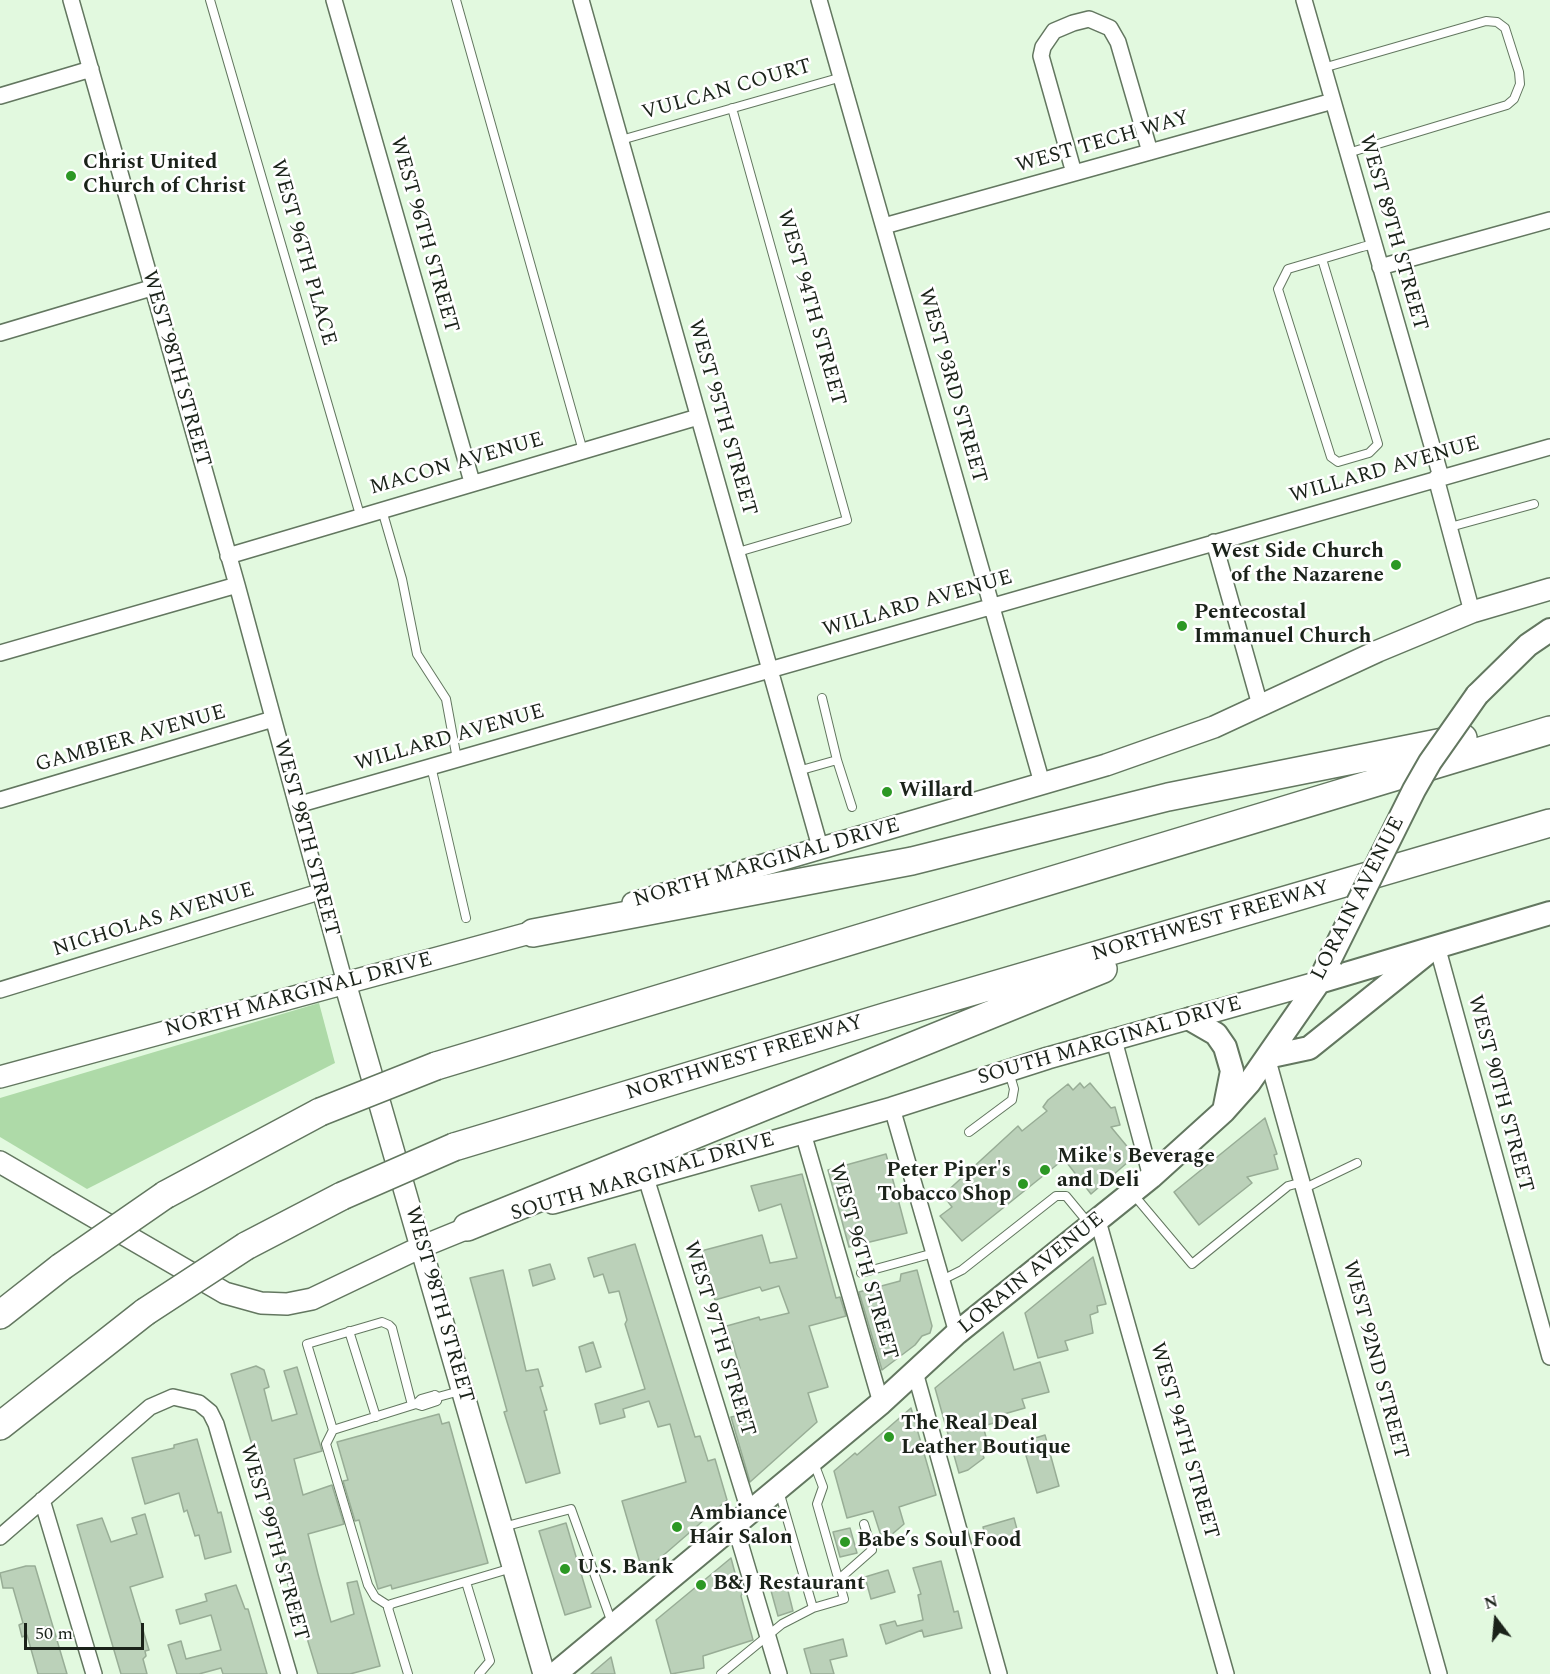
<!DOCTYPE html>
<html>
<head>
<meta charset="utf-8">
<style>
  body { margin:0 }
  #map { position:relative; width:1550px; height:1674px; overflow:hidden; background:#e2f9df; font-family:Spectral,serif }
  canvas { display:block }
  .north { position:absolute; left:1466px; top:1590px; width:60px; height:60px; -webkit-text-stroke:4px #fff; paint-order:stroke; rotate:344deg; font-size:16px; font-weight:700; line-height:24px; text-align:center; color:#1b231a }
  .north::after { content:''; display:block; margin:auto; width:21px; height:27px; background:#1b231a; clip-path:polygon(50% 0,100% 100%,50% 72%,0 100%) }
  .scale { position:absolute; left:24px; top:1623px; width:120px; height:27px; box-sizing:border-box; border:3px solid #1b231a; border-top:0; padding-left:8px; font-size:18px; line-height:21px; white-space:nowrap; color:#1b231a; -webkit-text-stroke:4px #fff; paint-order:stroke }
</style>
</head>
<body>
<div id="map">
<canvas width="1550" height="1674"></canvas>
<div class="north">N</div>
<div class="scale">50 m</div>
</div>
<script>
const ctx = document.querySelector('canvas').getContext('2d');
ctx.lineJoin = 'round';
function fill(path, color) { ctx.fillStyle = color; ctx.fill(path, 'evenodd'); }
const toPath = rows => new Path2D(rows.map(r => 'M' + r).join(''));
function strokePath(path, color, width, dash) { ctx.strokeStyle = color; ctx.lineWidth = width; ctx.lineCap = dash ? 'butt' : 'round'; ctx.setLineDash(dash || []); ctx.stroke(path); }
function drawText(font, color, halo, rows, align = 'center') {
  ctx.font = font + ' Spectral,serif'; ctx.lineWidth = 5; ctx.setLineDash([]); ctx.textBaseline = 'middle'; ctx.strokeStyle = halo; ctx.fillStyle = color; for (const [text, x, y, turn = 0] of rows) {
    ctx.save(); ctx.translate(x, y); ctx.rotate((+turn || 0) * Math.PI / 180); ctx.textAlign = isNaN(turn) ? turn : align; if (halo) ctx.strokeText(text, 0, 0); ctx.fillText(text, 0, 0); ctx.restore();
  }
}
fill(toPath([
  [319,1003,335,1063,87,1189,0,1137,0,1098]
]), '#aedaa8');
const building = toPath([
  [1080,1083,1084,1088,1090,1083,1111,1108,1115,1107,1120,1125,1111,1127,1135,1156,1091,1194,1064,1159,962,1241,940,1216,952,1207,943,1195,1018,1126,1022,1131,1047,1111,1043,1107,1048,1100,1068,1084,1073,1090,1080,1083],
  [1265,1118,1277,1154,1274,1155,1278,1169,1247,1177,1252,1183,1199,1225,1174,1192,1265,1118],
  [886,1154,907,1233,849,1247,828,1170,886,1154],
  [802,1174,836,1298,840,1297,846,1316,809,1326,828,1387,808,1393,817,1422,750,1482,731,1417,736,1416,732,1402,739,1399,736,1388,742,1386,737,1369,740,1368,732,1341,728,1342,723,1327,759,1317,760,1320,789,1313,779,1286,762,1291,760,1287,715,1300,701,1251,762,1235,770,1263,797,1258,781,1204,759,1211,751,1186,802,1174],
  [635,1244,695,1437,700,1436,708,1461,715,1459,727,1500,643,1573,622,1501,686,1482,670,1424,658,1427,649,1401,623,1409,625,1417,600,1424,595,1404,645,1389,625,1324,627,1320,619,1291,609,1293,603,1274,594,1277,588,1258,635,1244],
  [1093,1257,1106,1304,1097,1306,1098,1312,1090,1315,1093,1333,1065,1341,1068,1350,1038,1358,1025,1313,1093,1257],
  [550,1264,555,1279,533,1286,529,1270,550,1264],
  [503,1270,526,1371,538,1369,543,1386,540,1387,547,1410,544,1411,560,1473,526,1483,504,1412,507,1411,470,1278,503,1270],
  [917,1270,932,1326,930,1333,922,1336,915,1345,882,1370,859,1292,900,1281,901,1274,917,1270],
  [1003,1332,1014,1370,1040,1362,1049,1392,1022,1399,1025,1408,1004,1414,1005,1420,983,1426,989,1448,981,1450,984,1458,968,1470,959,1473,935,1388,1003,1332],
  [593,1342,601,1367,586,1372,579,1347,593,1342],
  [256,1366,264,1370,269,1387,264,1389,272,1421,297,1414,284,1371,297,1367,322,1451,294,1459,303,1495,332,1485,344,1524,308,1534,318,1574,331,1622,354,1614,347,1583,357,1581,380,1666,350,1674,318,1674,299,1612,296,1613,279,1553,282,1552,282,1546,231,1374,256,1366],
  [911,1408,936,1495,899,1507,904,1524,883,1542,873,1511,847,1518,834,1471,855,1453,857,1455,911,1408],
  [439,1414,442,1424,449,1422,488,1563,392,1589,391,1585,378,1589,359,1520,355,1521,343,1481,348,1480,337,1442,439,1414],
  [1045,1435,1059,1486,1037,1493,1022,1442,1045,1435],
  [197,1439,218,1513,221,1512,231,1552,205,1559,199,1535,195,1536,187,1510,184,1512,179,1493,145,1504,132,1458,174,1448,174,1445,197,1439],
  [145,1514,163,1577,130,1587,149,1650,145,1651,146,1656,143,1659,147,1674,121,1674,77,1525,102,1518,111,1542,137,1534,132,1518,145,1514],
  [1014,1518,1019,1537,988,1546,983,1527,1014,1518],
  [566,1523,591,1607,565,1615,539,1531,566,1523],
  [850,1528,857,1553,840,1557,833,1532,850,1528],
  [731,1558,739,1588,743,1591,741,1596,753,1640,703,1656,704,1668,671,1674,656,1620,731,1558],
  [941,1561,954,1612,958,1611,962,1628,924,1637,922,1630,886,1644,880,1625,895,1621,897,1626,923,1620,918,1595,921,1594,913,1568,941,1561],
  [26,1566,35,1566,67,1674,38,1674,27,1635,22,1637,19,1625,23,1623,13,1588,3,1588,0,1573,26,1566],
  [888,1570,895,1592,871,1599,865,1577,888,1570],
  [786,1583,793,1611,778,1616,770,1587,786,1583],
  [236,1585,245,1609,248,1609,267,1674,223,1674,221,1668,199,1674,177,1674,168,1645,181,1641,186,1659,221,1650,211,1615,180,1624,176,1610,207,1601,205,1594,236,1585],
  [843,1639,847,1656,830,1660,834,1674,811,1674,804,1649,843,1639],
  [611,1657,615,1674,591,1674,611,1657]
]);
fill(building, '#bbd1b9');
strokePath(building, '#98ad96', 1.5);
const lane = toPath([
  [210,0,360,515],
  [456,0,583,451],
  [1323,68,1486,21,1497,22,1505,28,1519,72,1520,84,1514,99,1507,105,1348,153],
  [732,108,847,520,738,552],
  [621,140,842,77],
  [1322,259,1378,444,1369,453,1338,462,1331,457,1278,289,1288,269,1322,259,1362,247,1374,244],
  [382,510,402,579,417,654,446,699,457,759],
  [1450,527,1534,504],
  [837,760,852,807],
  [431,766,466,918],
  [798,771,837,760,822,698],
  [969,1132,1012,1100,1014,1089,1009,1072],
  [1305,1188,1357,1163],
  [1133,1194,1192,1264,1288,1186,1303,1182],
  [861,1273,934,1253],
  [942,1280,962,1270,1056,1196,1066,1196,1090,1225],
  [349,1331,376,1417],
  [435,1395,438,1397,437,1401,422,1406,416,1404,421,1399,435,1395],
  [438,1397,460,1391],
  [412,1405,392,1328,389,1325,382,1322,307,1344,333,1430,416,1404],
  [333,1430,326,1444,368,1585,375,1597,389,1606],
  [779,1491,813,1608,844,1599,817,1504,823,1487,814,1463],
  [503,1527,571,1509,612,1623],
  [838,1580,872,1550,864,1524],
  [466,1582,490,1661,479,1674],
  [408,1674,388,1608,391,1604,512,1568],
  [721,1674,782,1624,813,1608]
]);
const street = toPath([
  [71,0,237,585,345,983],
  [334,0,472,482],
  [581,0,820,847],
  [819,0,1042,783],
  [1304,0,1441,477],
  [0,96,91,69],
  [1074,173,1041,56,1043,47,1054,31,1073,23,1089,19,1110,28,1118,42,1150,152],
  [884,226,1333,101],
  [1380,267,1550,220],
  [0,333,151,288],
  [1436,478,1472,612],
  [1214,542,1260,705],
  [228,556,698,417],
  [0,653,237,585],
  [0,800,273,719],
  [297,805,1550,447],
  [1437,946,1550,1357],
  [0,990,319,892],
  [1114,1040,1151,1177],
  [1267,1057,1439,1674],
  [892,1108,957,1333],
  [803,1133,881,1403],
  [646,1178,750,1514],
  [1098,1221,1226,1674],
  [915,1372,999,1674],
  [42,1500,94,1674],
  [735,1526,779,1674],
  [0,1537,150,1407,173,1397,199,1403,210,1412,216,1424,289,1674]
]);
const secondary = toPath([
  [633,903,1106,765,1214,727,1378,651,1472,612,1550,589],
  [345,983,544,1674],
  [0,1077,548,928],
  [0,1162,225,1293,261,1303,287,1304,312,1299,421,1247,480,1223],
  [553,1203,892,1108,1048,1058,1319,982]
]);
const primary = toPath([
  [1477,695,1528,645,1550,630],
  [1319,982,1550,913],
  [1190,1019,1216,1034,1225,1047,1232,1071,1224,1111],
  [1267,1057,1309,1048,1426,954],
  [555,1674,881,1403,957,1333,1151,1177,1224,1111,1249,1083,1319,982,1330,959]
]);
const highway = toPath([
  [533,933,912,861,1168,797,1463,738],
  [436,1066,1550,730],
  [454,1147,888,1016,1550,823],
  [165,1195,320,1112],
  [467,1227,1103,969],
  [246,1246,342,1196],
  [0,1315,61,1267],
  [0,1426,145,1312]
]);
strokePath(lane, '#637760', 10);
strokePath(street, '#637760', 18);
strokePath(secondary, '#637760', 24);
strokePath(primary, '#637760', 26);
strokePath(highway, '#637760', 30);
strokePath(lane, '#fff', 8);
strokePath(street, '#fff', 15);
strokePath(secondary, '#fff', 21);
strokePath(primary, '#fff', 22);
strokePath(highway, '#fff', 27);
const primaryBridge = toPath([
  [1330,959,1414,790,1430,762,1477,695]
]);
const highwayBridge = toPath([
  [320,1112,436,1066],
  [342,1196,454,1147],
  [61,1267,165,1195],
  [145,1312,246,1246]
]);
strokePath(primaryBridge, '#637760', 26, []);
strokePath(highwayBridge, '#637760', 30, []);
strokePath(primaryBridge, '#fff', 22);
strokePath(highwayBridge, '#fff', 27);
for (const [x, y, r, color] of [
  [71,176,6,"#2c9824"],
  [1396,565,6,"#2c9824"],
  [1182,626,6,"#2c9824"],
  [887,792,6,"#2c9824"],
  [1045,1170,6,"#2c9824"],
  [1023,1184,6,"#2c9824"],
  [889,1437,6,"#2c9824"],
  [677,1527,6,"#2c9824"],
  [845,1542,6,"#2c9824"],
  [565,1569,6,"#2c9824"],
  [701,1585,6,"#2c9824"]
]) { const dot = new Path2D(); dot.arc(x, y, r, 0, 2 * Math.PI); ctx.fillStyle = color; ctx.fill(dot); strokePath(dot, '#fff', 2); }
drawText('21px', '#1b231a', '#fff', [
  ["VULCAN COURT",727,91,-16],
  ["WEST TECH WAY",1103,143,-16],
  ["WEST 89TH STREET",1392,233,74],
  ["WEST 96TH STREET",423,235,74],
  ["WEST 96TH PLACE",302,253,74],
  ["WEST 94TH STREET",810,308,74],
  ["WEST 98TH STREET",175,369,74],
  ["WEST 93RD STREET",951,386,74],
  ["WEST 95TH STREET",721,418,74],
  ["MACON AVENUE",457,465,-16],
  ["WILLARD AVENUE",1385,471,-16],
  ["WILLARD AVENUE",918,605,-16],
  ["WILLARD AVENUE",450,739,-16],
  ["GAMBIER AVENUE",131,740,-16],
  ["WEST 98TH STREET",305,838,75],
  ["NORTH MARGINAL DRIVE",767,864,-16],
  ["LORAIN AVENUE",1359,899,-63],
  ["NICHOLAS AVENUE",154,921,-17],
  ["NORTHWEST FREEWAY",1211,922,-16],
  ["NORTH MARGINAL DRIVE",299,996,-15],
  ["SOUTH MARGINAL DRIVE",1110,1042,-16],
  ["NORTHWEST FREEWAY",745,1059,-17],
  ["WEST 90TH STREET",1499,1094,75],
  ["SOUTH MARGINAL DRIVE",643,1178,-16],
  ["WEST 96TH STREET",862,1262,74],
  ["LORAIN AVENUE",1032,1274,-39],
  ["WEST 98TH STREET",438,1305,74],
  ["WEST 97TH STREET",718,1339,73],
  ["WEST 92ND STREET",1374,1360,75],
  ["WEST 94TH STREET",1183,1441,74],
  ["WEST 99TH STREET",273,1543,74]
]);
drawText('bold 21px', '#1b231a', '#fff', [
  ["Christ United",83,164],
  ["Church of Christ",83,188],
  ["West Side Church",1384,553,"right"],
  ["of the Nazarene",1384,577,"right"],
  ["Pentecostal",1194,614],
  ["Immanuel Church",1194,638],
  ["Willard",899,792],
  ["Mike's Beverage",1057,1158],
  ["and Deli",1057,1182],
  ["Peter Piper's",1011,1172,"right"],
  ["Tobacco Shop",1011,1196,"right"],
  ["The Real Deal",901,1425],
  ["Leather Boutique",901,1449],
  ["Ambiance",689,1515],
  ["Hair Salon",689,1539],
  ["Babe’s Soul Food",857,1542],
  ["U.S. Bank",577,1569],
  ["B&J Restaurant",713,1585]
], 'left');
</script>
</body>
</html>
